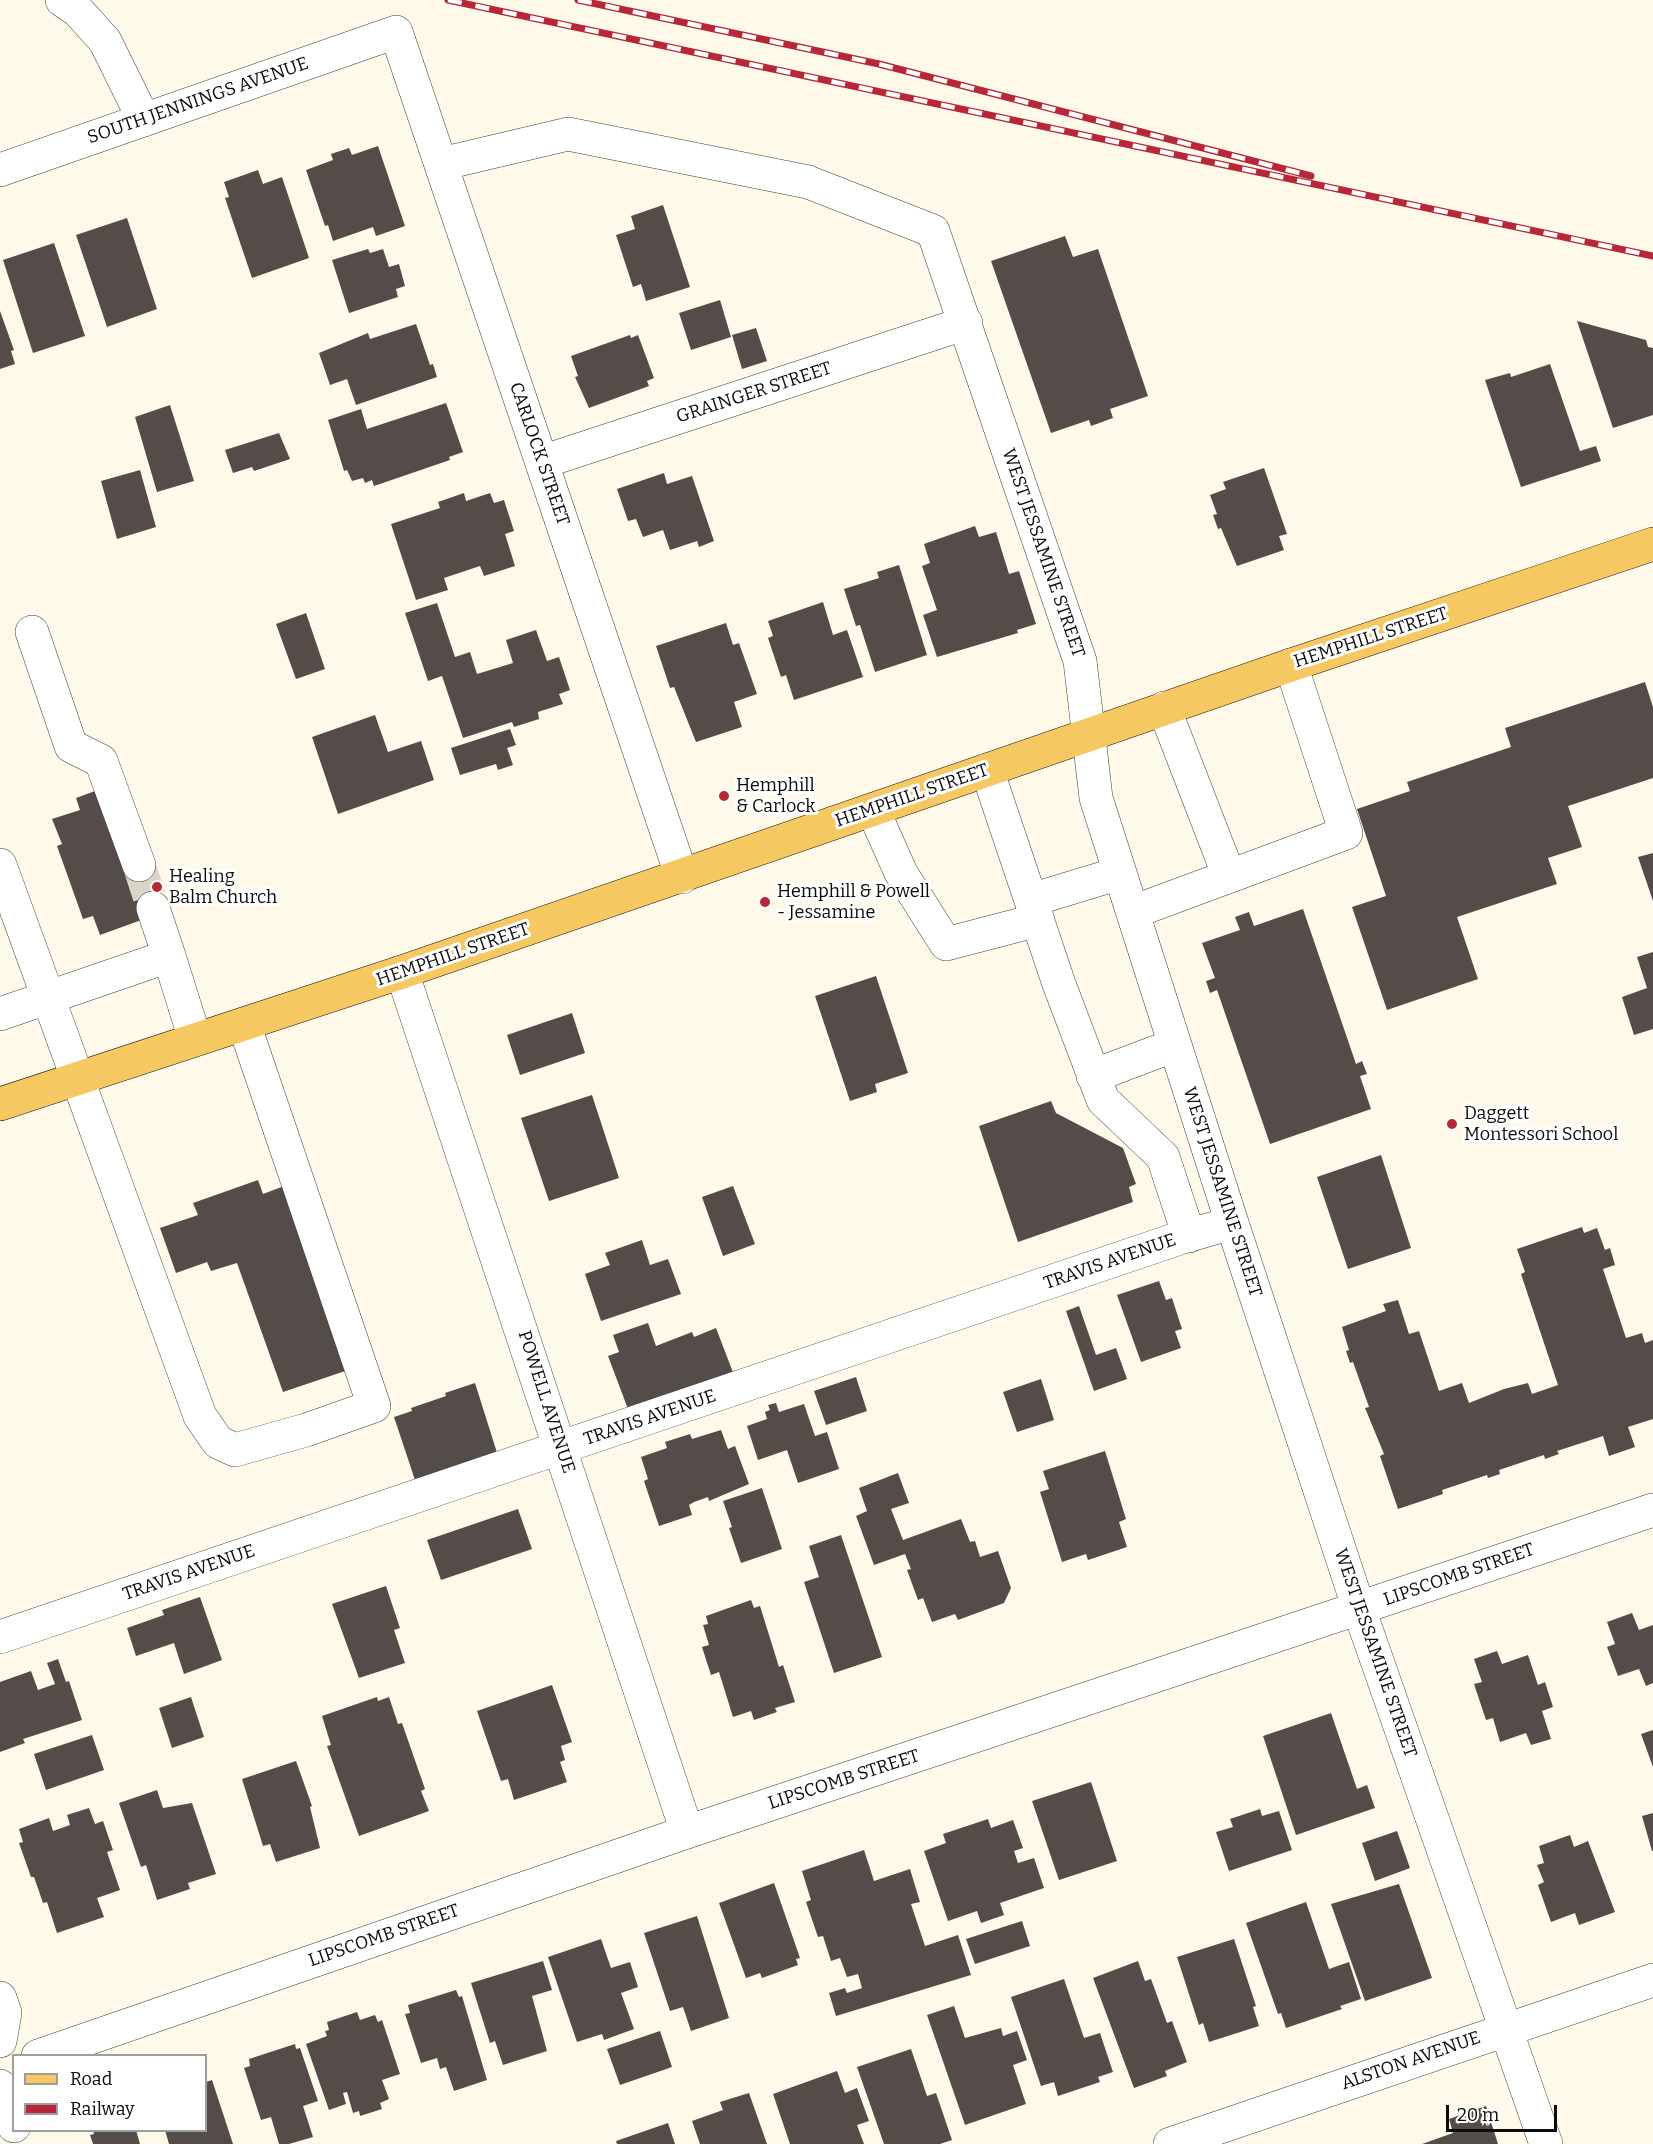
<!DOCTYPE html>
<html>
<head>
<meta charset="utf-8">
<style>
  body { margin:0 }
  #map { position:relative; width:1653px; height:2144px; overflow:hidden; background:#fff9ea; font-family:Bitter,serif }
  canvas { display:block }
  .legend { position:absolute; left:12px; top:2054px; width:195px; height:78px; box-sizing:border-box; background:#fff; border:2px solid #9d9d9d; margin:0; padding:8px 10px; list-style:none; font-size:18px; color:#0b0b0b }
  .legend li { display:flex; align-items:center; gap:12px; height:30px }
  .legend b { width:30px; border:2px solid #9d9d9d }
  .scale { position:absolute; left:1446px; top:2105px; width:111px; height:27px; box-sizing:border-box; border:3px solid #0b0b0b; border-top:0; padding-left:8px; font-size:18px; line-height:21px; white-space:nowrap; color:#0b0b0b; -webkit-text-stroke:4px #fff; paint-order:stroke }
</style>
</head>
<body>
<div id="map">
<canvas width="1653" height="2144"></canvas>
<ul class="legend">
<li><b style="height:8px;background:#f6c862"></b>Road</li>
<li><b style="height:8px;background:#b82737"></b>Railway</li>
</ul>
<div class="scale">20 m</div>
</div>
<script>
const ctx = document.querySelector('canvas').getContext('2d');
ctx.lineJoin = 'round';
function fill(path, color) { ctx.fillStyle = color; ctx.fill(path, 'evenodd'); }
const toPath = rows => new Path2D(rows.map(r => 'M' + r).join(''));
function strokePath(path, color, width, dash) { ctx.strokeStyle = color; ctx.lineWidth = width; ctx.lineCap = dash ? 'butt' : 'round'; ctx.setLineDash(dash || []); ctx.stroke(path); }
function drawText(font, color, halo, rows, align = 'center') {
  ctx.font = font + ' Bitter,serif'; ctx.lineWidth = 6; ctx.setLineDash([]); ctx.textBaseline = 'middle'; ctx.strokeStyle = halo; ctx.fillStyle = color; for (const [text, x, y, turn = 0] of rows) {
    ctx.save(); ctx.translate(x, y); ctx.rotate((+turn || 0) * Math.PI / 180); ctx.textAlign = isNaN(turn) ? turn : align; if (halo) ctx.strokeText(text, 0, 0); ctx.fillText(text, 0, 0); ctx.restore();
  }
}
fill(toPath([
  [378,146,405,226,376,236,373,227,333,241,328,225,325,226,306,170,333,160,331,154,349,148,352,155],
  [258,170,263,184,282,177,309,258,252,278,225,198,229,197,224,182],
  [663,205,690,287,646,301,641,284,633,287,616,235,635,229,631,216],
  [127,218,157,309,107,327,76,235],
  [1065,236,1073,257,1098,249,1148,396,1110,409,1113,418,1091,426,1089,420,1051,433,991,261],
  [54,243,85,336,33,353,3,260],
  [368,249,370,253,383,249,389,267,399,264,405,286,396,289,398,297,349,313,332,260],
  [720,300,731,337,691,350,679,313],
  [0,311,14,350,11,351,15,364,0,369],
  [1577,321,1646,340,1648,347,1653,348,1653,415,1613,428],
  [416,324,430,365,433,364,437,377,356,405,347,379,330,385,319,353,368,333,370,339],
  [756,328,767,361,742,369,732,335],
  [630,335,631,338,638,335,654,378,647,381,649,386,589,408,575,377,578,376,571,356],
  [1550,364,1580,451,1596,446,1601,461,1521,487,1485,380,1510,373,1511,377],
  [446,403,463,452,449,457,450,460,374,486,372,480,365,483,363,478,352,481,347,470,344,471,328,420,361,409,367,429],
  [170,405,194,481,157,492,135,417],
  [279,433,290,459,254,471,252,467,233,473,225,450],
  [1264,468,1287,534,1279,536,1284,550,1237,566,1221,528,1218,529,1213,515,1217,514,1210,495,1226,489,1223,482],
  [140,470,156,527,117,539,101,481],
  [664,473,667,484,692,476,714,541,699,547,697,541,670,550,663,530,643,537,636,519,628,521,617,489],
  [464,493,466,501,490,493,494,503,504,500,514,531,505,534,515,566,484,576,480,566,444,578,448,590,416,600,391,524,440,508,438,502],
  [975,526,979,537,996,532,1009,574,1019,571,1036,624,1017,630,1018,633,937,657,923,615,937,610,922,566,930,563,924,544],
  [899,565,927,655,875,672,860,625,856,626,844,589,879,578,877,572],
  [823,602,833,635,847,630,863,677,794,700,786,675,781,677,768,638,773,636,768,621],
  [437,603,455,657,470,652,477,674,513,663,506,640,536,630,547,661,559,657,570,690,559,694,563,704,538,712,539,719,514,727,512,722,463,738,442,676,428,681,405,613],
  [306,613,325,669,296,679,276,624],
  [726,623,733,645,739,643,757,694,734,702,742,727,696,742,674,687,670,688,656,646],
  [1645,682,1653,707,1653,778,1568,806,1582,847,1548,858,1557,884,1457,917,1478,979,1387,1010,1352,907,1386,896,1357,809,1410,791,1407,782,1511,747,1505,728],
  [375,715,388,752,421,741,434,780,338,814,312,737],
  [510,729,516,745,507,748,513,765,498,770,496,764,460,775,451,748],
  [95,791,146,862,161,906,147,918,100,935,93,916,83,919,57,846,62,844,52,819,80,810,76,798],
  [1653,853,1653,901,1638,857],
  [1303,909,1356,1064,1362,1061,1367,1074,1360,1076,1371,1109,1270,1144,1217,990,1210,993,1206,981,1215,978,1202,943,1240,930,1235,917,1249,912,1254,926],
  [1653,952,1653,1029,1634,1035,1622,997,1647,988,1637,957],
  [876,976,908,1073,875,1084,877,1092,850,1101,815,996],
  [572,1013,585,1053,520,1075,507,1035],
  [592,1095,619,1178,549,1201,521,1118],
  [1051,1101,1056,1113,1123,1148,1136,1184,1129,1187,1133,1202,1018,1242,979,1126],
  [1381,1155,1411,1248,1348,1269,1317,1177],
  [258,1180,263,1194,292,1183,357,1367,283,1392,237,1263,211,1271,207,1262,176,1273,160,1228,198,1215,193,1203],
  [733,1186,755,1244,723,1256,702,1197],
  [1582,1227,1584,1233,1597,1228,1605,1250,1610,1248,1615,1265,1603,1269,1626,1338,1642,1333,1645,1343,1653,1340,1653,1419,1628,1427,1635,1447,1609,1456,1603,1436,1557,1451,1559,1454,1545,1459,1544,1455,1499,1470,1500,1474,1488,1478,1487,1475,1442,1490,1443,1494,1398,1509,1380,1456,1384,1454,1365,1408,1369,1407,1353,1362,1350,1363,1346,1351,1349,1350,1342,1327,1386,1311,1383,1304,1398,1300,1409,1334,1419,1331,1439,1391,1462,1383,1469,1403,1504,1389,1528,1383,1532,1394,1558,1385,1521,1274,1525,1272,1517,1249],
  [642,1240,650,1265,668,1259,681,1294,601,1321,585,1274,610,1265,605,1253],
  [1159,1281,1166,1300,1172,1298,1182,1329,1175,1331,1181,1348,1141,1362,1117,1295],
  [1079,1306,1096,1355,1116,1348,1127,1379,1094,1391,1066,1311],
  [648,1323,656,1346,692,1332,694,1337,716,1328,734,1375,628,1409,608,1356,619,1352,613,1335],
  [856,1377,867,1411,826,1425,814,1391],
  [1041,1379,1054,1420,1017,1432,1003,1392],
  [475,1383,499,1459,417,1486,394,1417,412,1411,411,1408,446,1396,445,1393],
  [776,1403,779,1412,804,1404,815,1436,827,1432,839,1469,798,1483,787,1450,758,1460,747,1426,767,1419,765,1412,770,1410,768,1405],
  [721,1430,728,1449,735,1446,749,1484,709,1501,708,1497,694,1502,689,1505,692,1515,659,1526,644,1481,648,1479,641,1457,667,1448,665,1442,690,1434,692,1439],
  [1105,1451,1126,1519,1119,1522,1127,1547,1088,1560,1086,1554,1062,1562,1040,1492,1049,1489,1043,1471],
  [898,1473,909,1503,891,1509,903,1540,961,1519,970,1542,975,1541,980,1557,998,1551,1011,1588,1004,1603,958,1620,955,1614,932,1622,923,1598,918,1600,907,1570,911,1569,905,1554,874,1565,856,1516,867,1511,859,1488],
  [762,1488,782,1549,741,1563,729,1528,732,1527,723,1501],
  [518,1509,532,1549,441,1580,427,1540],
  [841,1535,882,1657,834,1673,804,1582,819,1577,809,1546],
  [386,1586,400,1628,394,1630,405,1663,359,1678,332,1604],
  [200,1597,222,1660,184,1674,174,1643,136,1656,127,1628,164,1615,162,1610],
  [751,1600,754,1608,760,1606,779,1667,783,1665,795,1702,775,1708,777,1712,754,1720,751,1711,733,1717,719,1672,711,1675,702,1647,709,1645,703,1625,708,1624,706,1616],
  [1632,1613,1639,1630,1653,1625,1653,1683,1646,1686,1639,1669,1618,1676,1607,1647,1615,1644,1607,1622],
  [1497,1651,1502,1664,1528,1655,1538,1685,1545,1682,1553,1707,1542,1711,1551,1739,1531,1745,1526,1733,1500,1742,1493,1718,1486,1720,1474,1684,1482,1682,1474,1659],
  [58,1659,66,1682,69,1681,82,1720,23,1739,25,1743,0,1752,0,1682,31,1671,38,1690,55,1684,47,1663],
  [552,1685,572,1742,561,1746,565,1760,560,1762,567,1782,514,1800,508,1779,501,1781,477,1711],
  [191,1697,204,1737,172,1748,159,1708],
  [377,1697,378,1701,389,1697,398,1724,402,1723,425,1789,421,1791,429,1811,359,1836,327,1746,331,1745,322,1716],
  [1331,1713,1357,1789,1367,1785,1375,1808,1296,1835,1263,1736],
  [1653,1730,1653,1767,1641,1734],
  [92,1735,104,1770,46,1790,34,1754],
  [296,1761,312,1806,310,1807,320,1848,276,1862,270,1844,263,1846,242,1779],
  [1091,1782,1117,1861,1059,1880,1032,1801],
  [157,1790,163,1808,192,1803,216,1874,188,1883,190,1889,157,1900,146,1865,141,1867,119,1803],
  [89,1808,95,1824,103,1821,113,1850,107,1852,120,1890,97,1898,104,1917,57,1933,47,1902,43,1903,34,1877,31,1877,19,1843,23,1842,19,1829,49,1818,53,1831,70,1825,67,1815],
  [1260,1809,1262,1816,1279,1811,1292,1850,1229,1871,1216,1832,1233,1827,1230,1819],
  [1653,1813,1653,1851,1652,1851,1642,1816],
  [988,1819,991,1828,1013,1820,1023,1848,1014,1851,1018,1863,1034,1858,1044,1888,1000,1903,1004,1915,981,1923,977,1911,948,1921,924,1851,946,1843,943,1834],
  [1397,1831,1410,1868,1375,1881,1362,1843],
  [1570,1835,1574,1847,1588,1841,1615,1912,1579,1925,1575,1913,1551,1922,1538,1885,1544,1882,1537,1865,1544,1863,1539,1846],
  [864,1850,874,1881,910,1869,920,1902,911,1904,925,1946,958,1935,971,1975,836,2016,829,1993,845,1988,847,1993,862,1988,858,1974,847,1977,840,1958,831,1961,823,1936,818,1937,806,1902,811,1900,802,1871],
  [774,1883,800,1958,796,1959,798,1965,762,1978,760,1973,746,1978,719,1903],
  [1399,1884,1432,1978,1365,2001,1331,1904],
  [1306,1902,1329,1969,1349,1962,1361,1999,1340,2006,1342,2009,1286,2028,1281,2013,1278,2014,1246,1923],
  [697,1916,729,2018,691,2031,683,2007,670,2011,644,1933],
  [1022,1921,1030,1946,975,1964,966,1939],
  [601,1939,611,1968,630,1962,638,1987,621,1993,634,2029,604,2040,602,2034,577,2042,548,1957],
  [1234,1939,1256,2006,1253,2007,1259,2026,1209,2042,1203,2023,1199,2025,1177,1957],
  [543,1961,552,1990,532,1996,547,2051,503,2065,495,2041,490,2043,471,1983],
  [1138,1961,1145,1981,1151,1979,1167,2023,1172,2021,1187,2062,1165,2071,1167,2076,1134,2088,1093,1978],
  [1064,1979,1084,2038,1100,2033,1113,2072,1098,2077,1100,2082,1058,2096,1054,2082,1041,2086,1011,1997],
  [456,1990,459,1997,462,1996,487,2080,454,2091,446,2067,440,2069,437,2058,421,2063,405,2014,410,2013,408,2005],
  [954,2006,965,2038,1001,2028,1003,2036,1017,2031,1027,2060,1013,2065,1026,2104,965,2125,927,2015],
  [357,2012,360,2020,375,2015,378,2022,382,2020,400,2074,382,2080,389,2099,380,2103,382,2109,360,2116,359,2111,353,2113,347,2092,343,2093,346,2104,329,2110,306,2044,327,2036,325,2031,329,2030,327,2022],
  [660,2031,672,2067,620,2085,607,2049],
  [295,2044,296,2049,300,2048,318,2101,303,2106,313,2137,289,2144,279,2144,271,2117,261,2120,244,2068,250,2066,249,2059],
  [911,2049,927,2096,936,2093,952,2140,940,2144,884,2144,857,2067],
  [837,2071,845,2093,857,2088,869,2121,857,2125,864,2144,790,2144,773,2094],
  [212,2080,233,2144,169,2144,165,2130,206,2130,206,2082],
  [749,2093,767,2144,700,2144,692,2121,723,2110,720,2102],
  [1486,2106,1498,2144,1422,2144,1453,2133,1449,2119],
  [668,2123,675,2144,617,2144,616,2141],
  [93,2130,136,2130,140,2144,93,2144,90,2135,94,2134]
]), '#544c48');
strokePath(toPath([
  [139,865,153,908]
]), '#dad5c9', 33, [33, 16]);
const minor = toPath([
  [62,0,78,11,105,41,144,120],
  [441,164,568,134,808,182,933,231,1080,661,1096,798,1232,1223,1359,1609,1546,2144],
  [0,170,396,32,682,877],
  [542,462,966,323],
  [32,632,71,746,101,761,139,865],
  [1164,708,1229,876],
  [987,770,1059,984,1103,1100,1163,1157,1189,1236],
  [873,810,901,873,946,944,1038,920],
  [0,865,200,1416,218,1442,235,1450,306,1430,374,1406,244,1024],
  [1031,900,1120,873],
  [153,908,169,956],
  [1133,912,1346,833,1291,665],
  [402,972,687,1832],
  [0,1014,169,956,195,1039],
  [1093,1076,1175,1045],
  [0,1637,1180,1238,1232,1223],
  [0,1998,5,2013,0,2041],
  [38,2056,687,1832,1653,1510],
  [0,2086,14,2126],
  [1170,2144,1653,1980]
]);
const major = toPath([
  [0,1104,402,972,1291,665,1653,544]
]);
strokePath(minor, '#3e3e3e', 34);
strokePath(major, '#1c1c1c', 34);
strokePath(minor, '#fff', 33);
strokePath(major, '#f6c862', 33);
const rail = toPath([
  [448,0,1653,256],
  [578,0,879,64,1311,176]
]);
strokePath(rail, '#b82737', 7);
strokePath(rail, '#fff', 4.5, [14]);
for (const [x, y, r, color] of [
  [724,796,6,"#b82737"],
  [157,887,6,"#b82737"],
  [765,902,6,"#b82737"],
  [1452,1124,6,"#b82737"]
]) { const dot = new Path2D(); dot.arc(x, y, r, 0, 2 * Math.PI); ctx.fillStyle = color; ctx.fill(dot); strokePath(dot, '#fff', 2); }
drawText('18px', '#0b0b0b', '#fff', [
  ["SOUTH JENNINGS AVENUE",198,101,-19],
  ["GRAINGER STREET",754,393,-18],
  ["CARLOCK STREET",539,454,71],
  ["WEST JESSAMINE STREET",1043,553,71],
  ["HEMPHILL STREET",1371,638,-18],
  ["HEMPHILL STREET",912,796,-19],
  ["HEMPHILL STREET",453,955,-19],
  ["WEST JESSAMINE STREET",1222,1192,72],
  ["TRAVIS AVENUE",1110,1262,-19],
  ["POWELL AVENUE",546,1402,72],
  ["TRAVIS AVENUE",650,1418,-19],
  ["TRAVIS AVENUE",189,1573,-19],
  ["LIPSCOMB STREET",1459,1575,-19],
  ["WEST JESSAMINE STREET",1375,1653,71],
  ["LIPSCOMB STREET",844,1780,-18],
  ["LIPSCOMB STREET",384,1936,-19],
  ["ALSTON AVENUE",1411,2061,-19]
]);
drawText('18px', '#0b0b0b', '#fff', [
  ["Hemphill",736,786],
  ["& Carlock",736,807],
  ["Healing",169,877],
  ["Balm Church",169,898],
  ["Hemphill & Powell",777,892],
  ["- Jessamine",777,913],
  ["Daggett",1464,1114],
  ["Montessori School",1464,1135]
], 'left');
</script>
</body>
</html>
